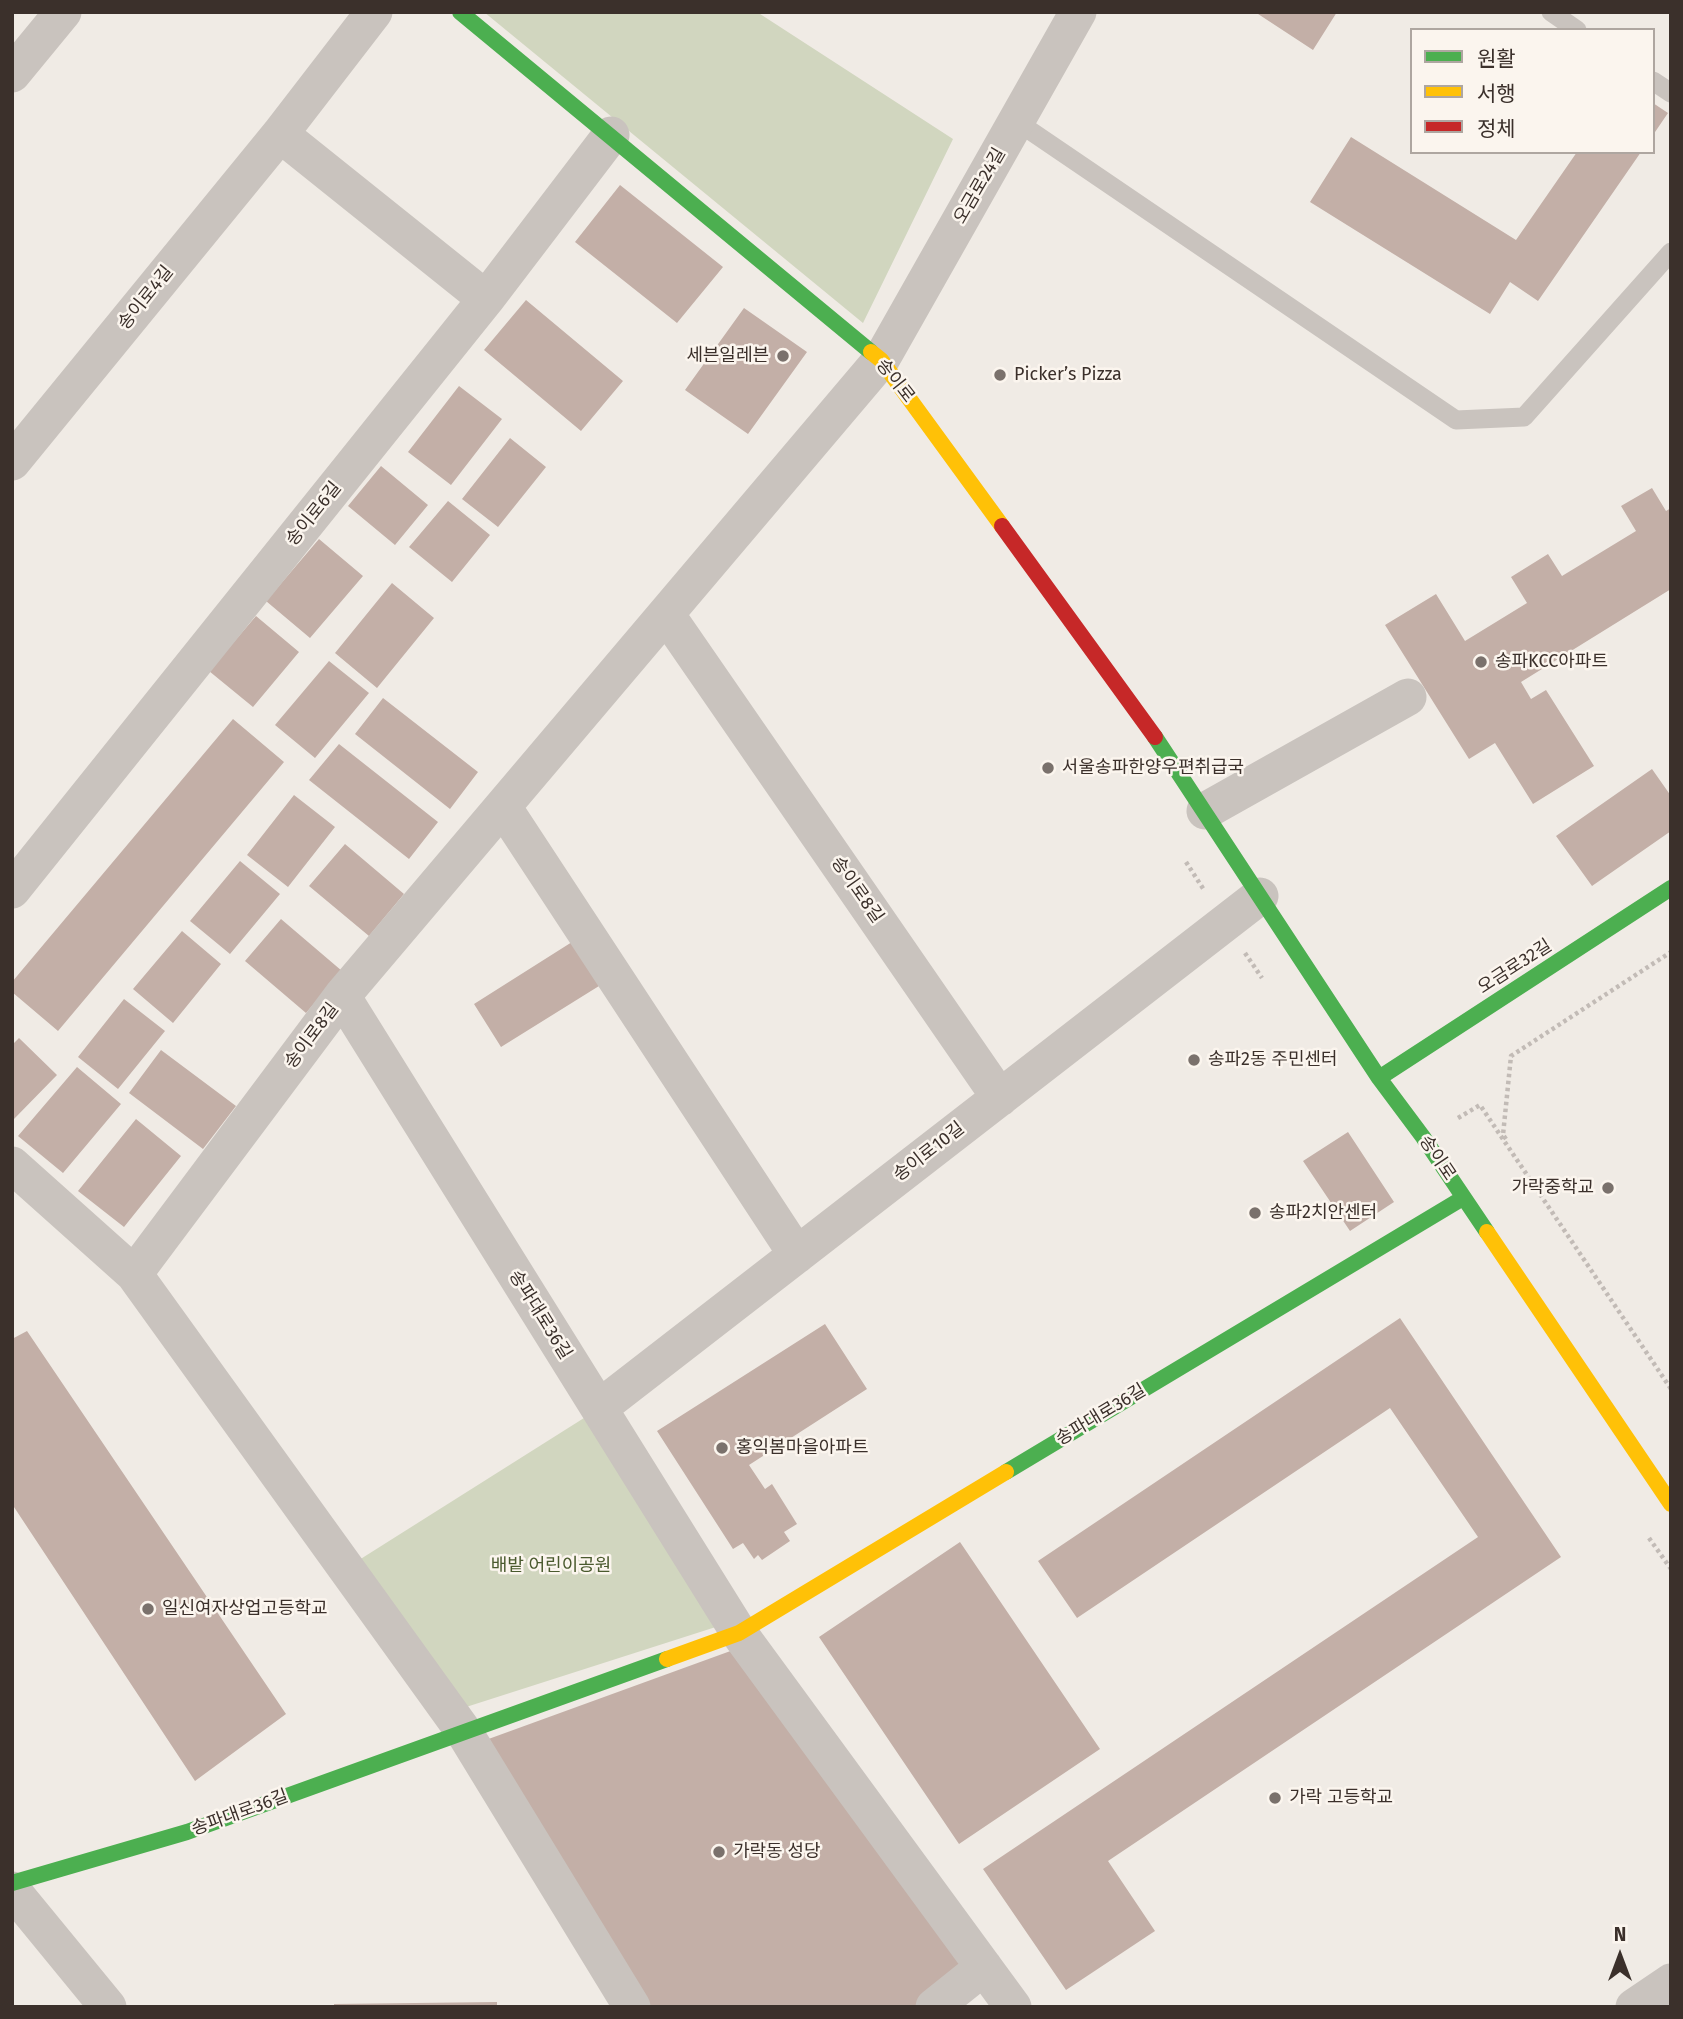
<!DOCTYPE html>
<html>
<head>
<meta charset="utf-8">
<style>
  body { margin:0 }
  #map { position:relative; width:1683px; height:2019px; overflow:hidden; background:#f0ebe5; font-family:"Fira Sans","Noto Sans KR",sans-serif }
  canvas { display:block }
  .frame { position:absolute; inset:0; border:14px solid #3b302b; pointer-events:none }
  .legend { position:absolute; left:1410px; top:28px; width:245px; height:126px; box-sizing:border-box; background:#fbf5ee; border:2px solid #aea6a0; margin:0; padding:9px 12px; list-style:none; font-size:21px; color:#3b302b }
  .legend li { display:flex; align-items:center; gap:14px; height:35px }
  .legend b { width:35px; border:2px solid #aea6a0 }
  .north { position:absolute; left:1585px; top:1921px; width:70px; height:70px; -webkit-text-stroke:5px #fbf5ee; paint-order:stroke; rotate:0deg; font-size:19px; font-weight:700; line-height:28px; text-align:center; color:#3b302b }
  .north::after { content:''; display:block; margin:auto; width:24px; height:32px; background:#3b302b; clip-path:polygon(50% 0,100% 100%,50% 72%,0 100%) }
</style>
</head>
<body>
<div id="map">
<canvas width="1683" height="2019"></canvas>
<div class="frame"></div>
<ul class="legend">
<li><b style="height:9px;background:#4caf50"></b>원활</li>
<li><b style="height:9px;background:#ffc107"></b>서행</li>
<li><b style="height:9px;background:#c62828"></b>정체</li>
</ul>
<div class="north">N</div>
</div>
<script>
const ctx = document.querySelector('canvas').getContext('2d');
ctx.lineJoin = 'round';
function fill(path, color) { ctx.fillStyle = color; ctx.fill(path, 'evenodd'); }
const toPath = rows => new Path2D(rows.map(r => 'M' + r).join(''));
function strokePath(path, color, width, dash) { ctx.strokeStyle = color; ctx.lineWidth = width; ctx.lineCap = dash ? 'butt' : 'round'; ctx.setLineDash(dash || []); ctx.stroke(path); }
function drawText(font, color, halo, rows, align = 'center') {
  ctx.font = font + ' "Fira Sans","Noto Sans KR",sans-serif'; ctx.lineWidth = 5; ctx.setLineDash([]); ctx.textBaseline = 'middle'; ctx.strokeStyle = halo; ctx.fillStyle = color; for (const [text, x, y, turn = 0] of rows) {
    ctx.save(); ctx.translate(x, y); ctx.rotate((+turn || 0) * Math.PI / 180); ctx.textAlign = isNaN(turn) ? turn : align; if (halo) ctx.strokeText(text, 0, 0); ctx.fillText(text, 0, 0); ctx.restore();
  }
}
fill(toPath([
  [484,12,757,12,953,139,863,323],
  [584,1418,722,1625,463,1708,359,1560]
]), '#d1d6bf');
fill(toPath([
  [1255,12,1337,12,1313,50],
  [1653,103,1668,113,1653,135],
  [1351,137,1516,240,1577,152,1641,152,1538,301,1510,282,1490,314,1310,202],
  [620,185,723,267,677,323,575,242],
  [526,300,623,381,581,431,484,350],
  [744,308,807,352,748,434,685,390],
  [459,386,502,419,451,485,408,452],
  [510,438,546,467,498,527,462,499],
  [381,466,428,505,395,545,348,506],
  [1652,488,1666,511,1671,508,1671,589,1521,682,1531,699,1546,690,1594,766,1533,804,1495,743,1469,759,1385,625,1436,594,1465,641,1527,603,1511,577,1548,554,1562,576,1636,531,1621,506],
  [448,501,490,535,452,582,409,547],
  [319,539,363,576,310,638,266,601],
  [392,583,434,618,377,688,335,653],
  [256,616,299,652,253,707,209,671],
  [329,661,369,693,315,758,275,725],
  [383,698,478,772,450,809,355,734],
  [233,719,284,762,58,1031,12,992,12,982],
  [339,744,438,822,409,859,309,780],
  [1652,769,1671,796,1671,831,1592,886,1556,836],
  [294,795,335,827,288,887,247,855],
  [345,844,404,894,369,936,309,886],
  [240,861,280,894,230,954,190,921],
  [281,919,342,971,306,1013,245,961],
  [182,931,221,964,173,1023,133,989],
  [572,942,599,986,501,1047,474,1004],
  [124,999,165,1031,118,1089,78,1057],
  [19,1038,57,1075,14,1119,12,1118,12,1045],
  [161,1050,236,1106,203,1149,129,1093],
  [77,1067,121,1104,63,1173,18,1136],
  [136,1119,181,1156,124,1227,78,1191],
  [1348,1132,1394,1202,1350,1231,1303,1161],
  [1400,1318,1561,1557,1108,1861,1155,1931,1066,1990,983,1869,1478,1537,1390,1408,1077,1618,1038,1561],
  [825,1324,867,1389,749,1465,765,1489,772,1484,797,1524,784,1532,790,1541,762,1560,758,1555,754,1559,743,1543,733,1549,657,1431],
  [27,1331,286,1714,195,1781,12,1504,12,1339],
  [960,1542,1100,1749,959,1844,819,1637],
  [736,1649,967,1963,914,2007,649,2007,483,1741],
  [497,2002,497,2007,334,2007,334,2004]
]), '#c3afa7');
strokePath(toPath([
  [1186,862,1204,890],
  [1245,953,1262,978],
  [1458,1118,1480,1105,1671,1389],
  [1506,1139,1503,1135,1511,1056,1671,952],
  [1649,1538,1671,1569]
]), '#c2bbb6', 4.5, [3.5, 3.5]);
strokePath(toPath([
  [1551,12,1577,30],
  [1653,81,1671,93],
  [1016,121,1456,420,1524,417,1671,252]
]), '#c9c3be', 19);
strokePath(toPath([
  [12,74,63,12],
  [280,134,486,299],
  [12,462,280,134,374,12],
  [666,614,1000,1098],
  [503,807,797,1255],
  [1205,811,1408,697],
  [12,890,486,299,611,135],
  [342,996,739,1633,1013,2007],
  [12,1165,134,1274,464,1732,632,2007],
  [134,1274,342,996,881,360,1078,12],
  [599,1408,1260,896],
  [12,1890,108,2007],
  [934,2007,984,1967],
  [1634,2007,1671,1982]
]), '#c9c3be', 37);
strokePath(toPath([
  [460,12,871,352],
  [1155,737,1379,1078,1423,1137,1487,1232],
  [1379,1078,1671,888],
  [1006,1472,1463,1198],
  [12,1883,187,1832,667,1659]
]), '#4caf50', 16);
strokePath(toPath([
  [871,352,881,360,1002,526],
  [1487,1232,1671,1504],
  [667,1659,739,1633,1006,1472]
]), '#ffc107', 16);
strokePath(toPath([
  [1002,526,1155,737]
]), '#c62828', 16);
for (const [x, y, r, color] of [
  [783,356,7,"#7a716c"],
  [1000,375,7,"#7a716c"],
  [1481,662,7,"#7a716c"],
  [1048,768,7,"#7a716c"],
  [1194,1060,7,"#7a716c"],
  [1608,1188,7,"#7a716c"],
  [1255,1213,7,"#7a716c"],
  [722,1448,7,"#7a716c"],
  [148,1609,7,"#7a716c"],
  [1275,1798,7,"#7a716c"],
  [719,1852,7,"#7a716c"]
]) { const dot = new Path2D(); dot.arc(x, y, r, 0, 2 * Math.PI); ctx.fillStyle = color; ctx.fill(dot); strokePath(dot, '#fbf5ee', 2.5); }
drawText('18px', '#3b302b', '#fbf5ee', [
  ["오금로24길",980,186,-60],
  ["송이로4길",146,298,-51],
  ["송이로",895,381,52],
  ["송이로6길",314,514,-51],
  ["송이로8길",857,890,55],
  ["오금로32길",1515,967,-33],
  ["송이로8길",312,1036,-53],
  ["송이로10길",929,1152,-38],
  ["송이로",1437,1158,56],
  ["송파대로36길",540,1315,58],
  ["송파대로36길",1101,1415,-31],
  ["송파대로36길",240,1813,-20]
]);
drawText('18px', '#3b302b', '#fbf5ee', [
  ["세븐일레븐",769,356,"right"],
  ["Picker’s Pizza",1014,375],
  ["송파KCC아파트",1495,662],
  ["서울송파한양우편취급국",1062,768],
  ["송파2동 주민센터",1208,1060],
  ["가락중학교",1594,1188,"right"],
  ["송파2치안센터",1269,1213],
  ["홍익봄마을아파트",736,1448],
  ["일신여자상업고등학교",162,1609],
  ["가락 고등학교",1289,1798],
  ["가락동 성당",733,1852]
], 'left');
drawText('18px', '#4a5a2e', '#fbf5ee', [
  ["배밭 어린이공원",551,1566]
]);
</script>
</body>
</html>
